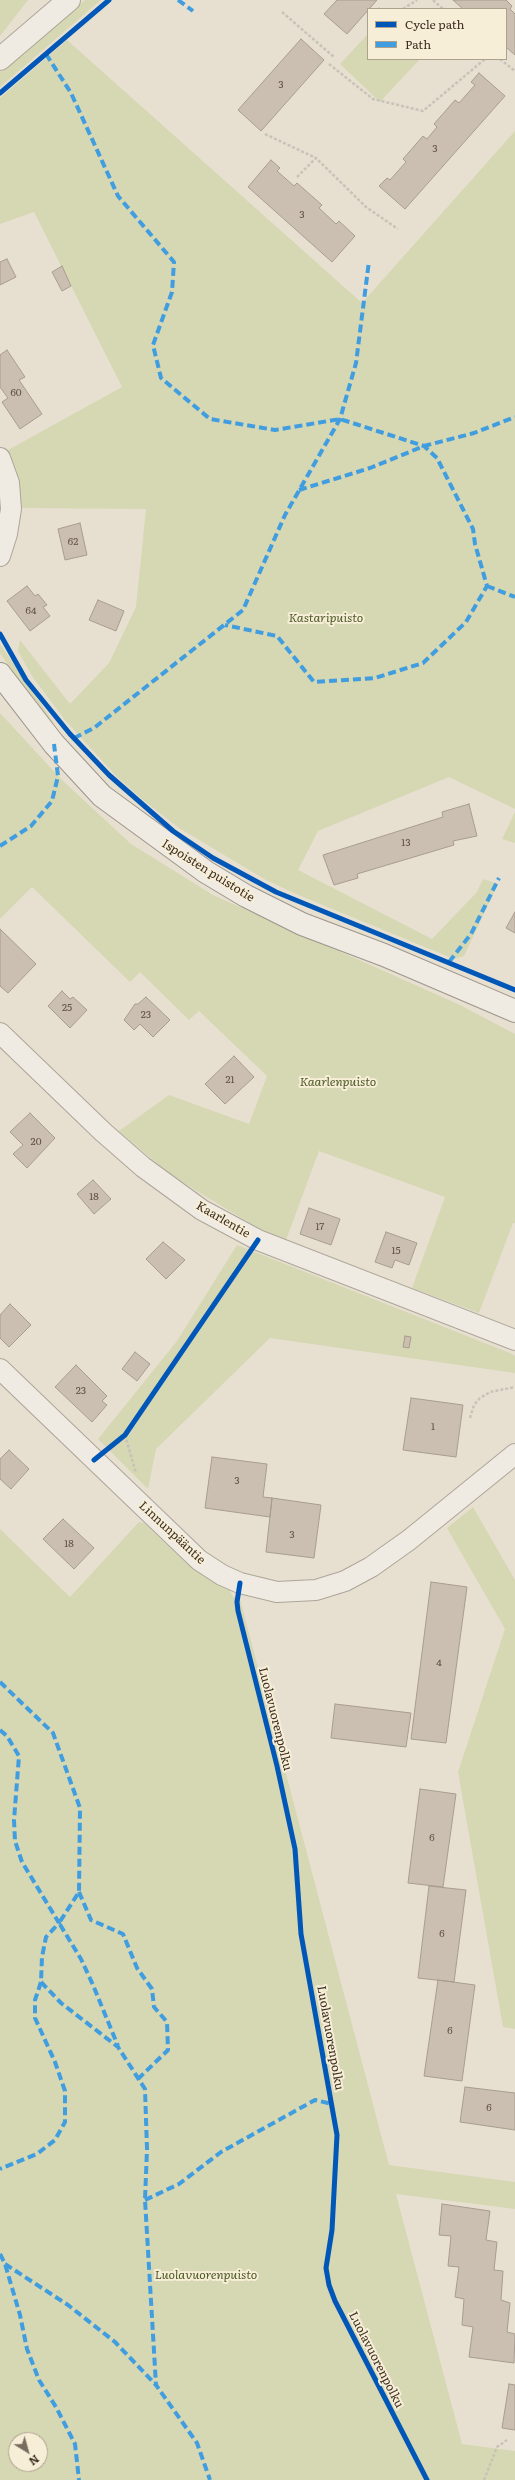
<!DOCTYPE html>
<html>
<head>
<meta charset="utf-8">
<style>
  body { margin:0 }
  #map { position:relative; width:515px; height:2480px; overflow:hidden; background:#e7e0d1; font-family:Literata,serif }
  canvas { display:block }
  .legend { position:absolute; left:367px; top:8px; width:140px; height:52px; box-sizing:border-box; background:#f7eed8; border:1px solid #ada18e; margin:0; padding:5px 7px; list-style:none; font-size:12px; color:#3d2e20 }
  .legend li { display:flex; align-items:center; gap:8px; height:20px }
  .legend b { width:20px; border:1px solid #ada18e }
  .north { position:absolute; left:8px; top:2432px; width:40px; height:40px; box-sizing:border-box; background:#f7eed8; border:1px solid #ada18e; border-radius:50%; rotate:143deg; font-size:11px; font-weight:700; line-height:16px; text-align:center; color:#3d2e20 }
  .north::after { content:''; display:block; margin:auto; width:14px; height:18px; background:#786c5e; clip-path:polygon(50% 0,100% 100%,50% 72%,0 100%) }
</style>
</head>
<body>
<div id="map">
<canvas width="515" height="2480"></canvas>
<ul class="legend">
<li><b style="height:5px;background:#0057b8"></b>Cycle path</li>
<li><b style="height:5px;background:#3f9de0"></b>Path</li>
</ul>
<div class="north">N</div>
</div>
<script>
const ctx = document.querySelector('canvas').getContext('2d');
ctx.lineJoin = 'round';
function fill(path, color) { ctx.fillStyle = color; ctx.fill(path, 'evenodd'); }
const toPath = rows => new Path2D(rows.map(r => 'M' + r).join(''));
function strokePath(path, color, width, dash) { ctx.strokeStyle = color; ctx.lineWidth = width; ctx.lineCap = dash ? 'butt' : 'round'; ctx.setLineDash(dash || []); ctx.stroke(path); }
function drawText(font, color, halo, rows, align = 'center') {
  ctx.font = font + ' Literata,serif'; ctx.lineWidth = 4; ctx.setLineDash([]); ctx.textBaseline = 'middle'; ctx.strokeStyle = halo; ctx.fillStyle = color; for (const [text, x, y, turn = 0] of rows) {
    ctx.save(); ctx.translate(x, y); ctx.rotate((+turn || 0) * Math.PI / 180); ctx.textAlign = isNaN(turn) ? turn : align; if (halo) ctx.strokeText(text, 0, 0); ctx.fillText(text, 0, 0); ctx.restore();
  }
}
fill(toPath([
  [0,0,28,0,0,36],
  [85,0,101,0,0,87,0,72],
  [368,34,368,59,420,59,380,102,340,64],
  [67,40,362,303,515,131,515,809,449,777,318,831,298,870,432,939,477,892,483,879,498,884,464,956,454,959,296,894,266,880,179,828,143,800,116,776,65,720,32,676,18,651,20,640,70,704,109,663,136,607,146,509,19,508,18,478,8,450,122,387,34,212,0,224,0,98],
  [0,644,53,722,52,723,18,680,0,653],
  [0,713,62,780,131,844,213,895,458,1004,515,1034,515,1223,513,1223,479,1313,412,1288,445,1197,319,1151,286,1240,258,1228,195,1190,165,1170,119,1131,169,1095,249,1124,267,1076,199,1011,189,1020,140,972,130,982,32,887,0,919],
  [515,812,515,843,502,839],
  [237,1245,510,1353,515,1356,515,1373,270,1338,156,1449,148,1489,98,1439,177,1341],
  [473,1507,515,1580,515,2029,503,2027,458,1772,505,1629,447,1528],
  [139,1522,144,1523,185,1562,211,1580,229,1587,232,1596,240,1599,389,2165,515,2182,515,2209,396,2194,462,2444,515,2451,515,2480,0,2480,0,1529,70,1597],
  [16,2440,40,2440,40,2464,16,2464]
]), '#d6d7b3');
const building = toPath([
  [337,0,377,0,347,34,324,14,337,0],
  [453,0,506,0,512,6,510,9,515,14,515,55,506,47,506,9,463,9,453,0],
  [301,39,324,60,261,131,238,110,301,39],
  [479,73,505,96,405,209,379,186,387,178,390,180,406,162,403,159,423,136,427,139,437,127,434,124,455,100,459,103,475,85,471,82,479,73],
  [271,160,280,168,277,171,294,186,297,183,322,205,319,208,336,224,339,221,355,236,332,262,248,187,271,160],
  [7,259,16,277,0,285,0,262,7,259],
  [62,266,71,286,62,291,52,272,62,266],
  [7,350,25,377,19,380,42,414,20,429,2,402,8,398,0,387,0,355,7,350],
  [80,523,87,555,65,560,58,529,80,523],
  [27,586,35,596,38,594,47,605,43,607,50,616,30,631,7,601,27,586],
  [98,600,124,611,116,631,89,620,98,600],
  [469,804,477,836,453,841,454,845,357,874,358,878,334,885,323,855,443,817,442,812,469,804],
  [515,912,515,933,506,928,515,912],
  [0,929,36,964,8,993,0,986,0,929],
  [62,991,70,999,73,997,87,1010,70,1028,48,1006,62,991],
  [146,997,170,1020,153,1037,140,1024,134,1030,124,1020,135,1004,138,1004,146,997],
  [234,1056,254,1077,225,1104,205,1084,234,1056],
  [30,1113,55,1138,27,1168,13,1154,23,1145,10,1132,30,1113],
  [93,1180,111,1199,94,1214,77,1194,93,1180],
  [309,1208,340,1219,331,1245,300,1234,309,1208],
  [386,1232,417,1243,409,1265,395,1260,392,1268,375,1262,386,1232],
  [163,1242,185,1260,166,1279,146,1259,163,1242],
  [10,1304,31,1325,9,1347,0,1338,0,1315,10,1304],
  [405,1336,411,1337,409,1348,403,1347,405,1336],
  [135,1352,150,1364,137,1381,122,1369,135,1352],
  [76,1365,107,1396,102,1401,107,1405,92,1422,55,1387,76,1365],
  [411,1398,463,1405,456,1457,403,1450,411,1398],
  [9,1450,29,1469,11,1489,0,1479,0,1459,9,1450],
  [212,1457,267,1464,263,1497,272,1498,270,1517,205,1508,212,1457],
  [272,1498,321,1505,314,1558,266,1552,272,1498],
  [63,1519,94,1548,74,1569,43,1539,63,1519],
  [431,1582,467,1587,446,1743,411,1739,431,1582],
  [335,1704,411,1713,406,1747,331,1738,335,1704],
  [420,1789,456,1794,443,1887,408,1883,420,1789],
  [429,1886,466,1890,454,1982,418,1978,429,1886],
  [438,1980,475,1985,462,2081,424,2076,438,1980],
  [465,2087,515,2093,515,2130,460,2122,465,2087],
  [442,2204,490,2211,486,2240,497,2242,494,2270,503,2271,501,2300,510,2303,507,2332,515,2334,514,2363,469,2357,473,2327,462,2325,464,2299,455,2297,459,2267,448,2266,451,2236,439,2235,442,2204],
  [509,2384,515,2385,515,2430,502,2428,509,2384]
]);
fill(building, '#cbbfb2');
strokePath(building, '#a89c90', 1);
const minor = toPath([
  [0,458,9,483,11,509,7,534,0,556],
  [0,1033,103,1132,143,1167,202,1210,258,1240,515,1340],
  [0,1369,199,1560,222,1575,240,1583,277,1592,316,1590,345,1581,371,1567,409,1540,515,1454]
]);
const tertiary = toPath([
  [0,59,69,0]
]);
const secondary = toPath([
  [0,674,54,744,102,796,206,872,246,896,302,924,384,955,515,1011]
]);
strokePath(minor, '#ada599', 22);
strokePath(tertiary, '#ada599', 24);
strokePath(secondary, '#9c958a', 24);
strokePath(toPath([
  [433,0,443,9],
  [378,8,379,9],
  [403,9,417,0],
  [282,12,334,57],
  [500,59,515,71],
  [329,64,373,99,423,111,485,59],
  [265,134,316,158],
  [297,177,316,158,366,207,398,229],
  [470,1418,474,1405,480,1398,490,1392,515,1387],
  [125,1435,136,1473],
  [484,2480,497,2447,507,2440]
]), '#c8c2b9', 2.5, [3, 2]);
strokePath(minor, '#efebe3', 20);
strokePath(tertiary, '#efebe3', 22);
strokePath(secondary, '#efebe3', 22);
strokePath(toPath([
  [178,0,193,11],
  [46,54,71,93,118,196,174,262,172,292,153,345,161,378,210,419,275,430,340,419,424,446,437,458,473,529,475,544,487,586,466,622,423,663,375,678,314,682,277,636,225,625],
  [299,490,370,468,424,446,474,433,515,417],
  [487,586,515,597],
  [74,738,94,728,243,610,285,515,340,419,356,363,369,261],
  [0,846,31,826,52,801,58,776,54,744],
  [449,962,471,934,499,878],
  [0,1682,53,1733,80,1808,79,1892,59,1923,81,1959,93,1985,118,2046],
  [0,1730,7,1736,19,1756,14,1820,15,1841,22,1862,59,1923,46,1937,42,1957,41,1982,35,2000,35,2018,55,2062,65,2091,65,2122,55,2140,37,2154,0,2169],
  [79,1892,91,1920,123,1934,137,1968,152,1989,154,2007,167,2022,168,2050,138,2079],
  [41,1982,61,2003,118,2047,145,2089,147,2149,145,2200,156,2385,197,2443,210,2480],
  [145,2200,179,2184,221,2152,315,2100,332,2104],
  [0,2254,5,2264,20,2315,27,2349,39,2380,56,2407,75,2444,79,2480],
  [5,2264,68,2305,115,2342,156,2385]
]), '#3f9de0', 4, [8, 4]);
strokePath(toPath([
  [0,93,109,0],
  [0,634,26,680,70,734,109,775,173,831,213,858,276,892,515,990],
  [94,1460,125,1435,258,1240],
  [240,1583,237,1602,238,1611,277,1766,295,1849,301,1934,337,2135,332,2230,326,2268,329,2285,335,2301,427,2480]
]), '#0057b8', 5);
drawText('10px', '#605244', null, [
  ["3",281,85],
  ["3",435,149],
  ["3",302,215],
  ["60",16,393],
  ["62",73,542],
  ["64",31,611],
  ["13",406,843],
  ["25",67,1008],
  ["23",146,1015],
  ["21",230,1080],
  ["20",36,1142],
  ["18",94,1197],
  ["17",320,1227],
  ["15",396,1251],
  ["23",81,1391],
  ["1",433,1427],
  ["3",237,1481],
  ["3",292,1535],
  ["18",69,1544],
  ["4",439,1663],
  ["6",432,1838],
  ["6",442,1934],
  ["6",450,2031],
  ["6",489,2108]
]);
drawText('italic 12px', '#4d5a26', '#f7eed8', [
  ["Kastaripuisto",326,618],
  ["Kaarlenpuisto",338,1082],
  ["Luolavuorenpuisto",206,2275]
]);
drawText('12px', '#3d2e20', '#f7eed8', [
  ["Ispoisten puistotie",208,871,32],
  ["Kaarlentie",223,1220,30],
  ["Linnunpääntie",172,1533,43],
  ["Luolavuorenpolku",275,1719,76],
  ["Luolavuorenpolku",330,2038,80],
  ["Luolavuorenpolku",376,2360,63]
]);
</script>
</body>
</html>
